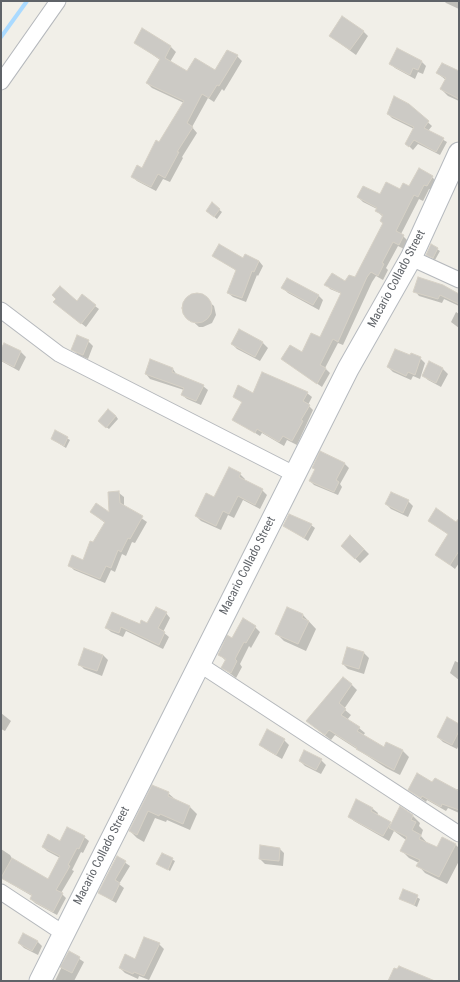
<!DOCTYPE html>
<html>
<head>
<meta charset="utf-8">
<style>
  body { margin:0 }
  #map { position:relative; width:460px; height:982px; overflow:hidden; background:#f1efe8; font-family:"Roboto Condensed",sans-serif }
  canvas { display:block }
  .frame { position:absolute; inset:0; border:2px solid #5f6368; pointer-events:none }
</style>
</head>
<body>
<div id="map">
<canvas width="460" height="982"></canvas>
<div class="frame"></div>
</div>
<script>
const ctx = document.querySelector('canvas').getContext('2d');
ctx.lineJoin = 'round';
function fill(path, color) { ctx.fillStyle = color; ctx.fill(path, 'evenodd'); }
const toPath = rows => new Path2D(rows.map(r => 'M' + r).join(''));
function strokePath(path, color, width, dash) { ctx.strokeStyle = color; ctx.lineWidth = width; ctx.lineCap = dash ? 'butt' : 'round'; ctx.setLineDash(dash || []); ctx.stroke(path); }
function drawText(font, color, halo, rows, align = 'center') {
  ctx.font = font + ' "Roboto Condensed",sans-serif'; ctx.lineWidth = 3; ctx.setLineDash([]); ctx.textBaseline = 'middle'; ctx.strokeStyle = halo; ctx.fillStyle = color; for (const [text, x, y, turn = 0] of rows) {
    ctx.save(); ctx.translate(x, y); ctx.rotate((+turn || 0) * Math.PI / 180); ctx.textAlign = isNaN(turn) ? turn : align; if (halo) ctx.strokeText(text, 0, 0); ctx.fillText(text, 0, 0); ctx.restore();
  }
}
fill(toPath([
  [444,1,459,1,459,9,446,3],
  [143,30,171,47,176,52,170,62,187,73,216,72,237,56,242,61,224,91,222,89,214,102,208,98,192,127,197,133,182,157,183,158,170,182,163,179,156,191,137,181,132,176,142,169,184,103,152,88,147,83,160,60,135,42],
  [363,31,368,36,356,55,330,36],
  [398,49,422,62,426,66,423,74,418,72,415,79,395,68,390,63],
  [459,72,459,101,448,96,441,89,446,80,437,73],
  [409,105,432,126,428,131,447,142,440,155,418,144,413,150,406,143,414,129,392,118,388,114],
  [432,177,436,181,432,190,429,189,423,201,419,199,401,234,408,241,404,249,398,246,386,268,388,270,383,280,376,276,372,282,343,345,338,343,325,368,330,373,322,387,282,359,302,354,320,338,342,294,330,289,326,284,346,283,355,279,383,224,381,221,383,217,377,211,377,209,363,202,358,197,380,196,401,191],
  [212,204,222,212,217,219,209,213],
  [431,245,440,251,435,260,427,254],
  [245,255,259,261,263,266,258,276,257,275,246,302,233,297,228,293,237,271,213,256,243,259],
  [283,288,318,295,323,300,319,310,288,293],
  [415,291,459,295,459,306,444,299,442,303,419,296],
  [191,295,201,295,214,306,216,315,212,323,203,327,199,327,186,315,184,311,185,302],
  [57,299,95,306,99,309,86,327,59,306],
  [456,312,459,314,459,328,451,322],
  [240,330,263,343,268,348,260,361,237,349,232,344],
  [88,341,93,346,88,359,78,355,73,350],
  [5,344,21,352,26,357,19,371,1,361,1,351],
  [410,356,420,358,425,363,420,379,413,376,411,380,393,372,388,367],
  [430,363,443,369,448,374,441,387,428,380,423,375],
  [173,369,177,375,203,386,208,390,201,405,187,399,182,395,184,390,150,379,146,374],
  [307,393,312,397,308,405,313,410,297,445,287,440,284,446,262,433,260,436,233,419,243,403,234,396],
  [116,416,118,419,109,429,101,423],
  [56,432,70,440,66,448,52,439],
  [344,463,349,468,340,484,342,487,338,495,314,485,310,481,315,470,313,467],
  [240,474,245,479,244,481,262,490,267,495,260,509,243,500,234,518,228,515,221,530,201,521,196,516],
  [119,493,124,497,124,506,147,522,135,543,132,542,126,556,122,554,115,572,111,570,105,583,74,570,69,565,84,561,105,523,91,512,110,514],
  [408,501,413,506,408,517,391,509,386,504],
  [429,521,459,524,459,563,455,569,437,555,449,535],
  [284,525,311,525,315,528,308,541],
  [364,549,369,554,360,563,347,551],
  [288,608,303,615,316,629,306,651,284,641,277,634],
  [166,613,170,618,163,632,169,637,163,649,126,631,123,637,111,632,106,628,148,624],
  [255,627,260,632,251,648,249,646,240,664,242,667,236,678,223,668,226,661,219,654,232,639],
  [364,653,369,658,364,674,348,669,343,664],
  [103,655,108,660,102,676,84,669,79,664],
  [455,661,459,663,459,680,450,673],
  [351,684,357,690,344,709,351,715,347,720,359,728,365,733,363,736,384,749,387,744,403,751,409,757,400,775,386,768,335,735,331,740,314,727],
  [1,713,11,721,5,731,1,729],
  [459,725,459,745,457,749,443,742,438,737],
  [284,740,289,745,282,759,265,749,260,744],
  [321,760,326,765,321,774,305,766,300,761],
  [433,783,456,791,457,789,459,790,459,813,448,808,446,811,427,800,426,802,409,790],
  [153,786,168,793,176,800,190,807,197,814,190,830,167,820,166,822,155,818,144,842,137,838,130,831],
  [357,800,373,809,378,813,377,815,392,825,413,816,420,823,419,826,423,830,421,836,428,844,437,848,442,838,456,845,459,848,459,861,447,884,425,873,418,865,419,863,409,858,401,850,406,840,394,831,389,841,354,821,349,816],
  [84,837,89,841,83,853,81,852,72,870,74,871,61,893,66,898,57,915,35,903,31,899,32,896,1,878,1,849,10,855,13,860,49,881,60,858,47,851,43,847],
  [279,848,284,853,283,866,265,864,260,859],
  [162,854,175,861,170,871,158,864],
  [117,857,130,866,119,884,124,888,116,903,99,893],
  [404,890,420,899,417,907,400,898],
  [145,938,159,944,164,949,149,980,139,976,138,979,125,973,120,968,136,960],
  [37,941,42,946,38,955,24,948,19,943],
  [69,952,84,962,74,981,55,981]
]), '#0003');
strokePath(toPath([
  [1,37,27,1]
]), '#aadaff', 4);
const building = toPath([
  [342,16,364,31,350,50,329,36,342,16],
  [142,28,171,46,165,58,187,71,195,58,215,70,227,50,238,55,219,86,217,85,209,98,202,94,187,123,193,127,177,152,179,152,165,178,158,174,151,187,131,177,137,165,142,168,156,140,159,142,184,101,146,83,160,59,134,43,142,28],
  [397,48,422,61,418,70,413,68,410,75,389,64,397,48],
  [442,63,459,71,459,99,440,89,446,78,436,73,442,63],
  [394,96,409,104,429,121,424,128,444,138,436,152,414,140,409,147,405,144,414,127,387,114,394,96],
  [419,168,433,176,427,186,424,185,418,197,414,195,396,231,404,235,399,245,393,242,382,263,384,264,378,276,371,272,367,277,338,342,333,339,320,365,326,368,317,384,281,359,290,345,302,352,311,333,320,337,341,293,324,285,332,273,345,281,349,275,355,277,383,223,380,221,383,215,375,211,377,208,357,197,363,186,380,194,386,182,400,189,403,183,409,186,419,168],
  [212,202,220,209,214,217,206,211,212,202],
  [219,244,243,258,245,254,259,261,254,272,252,271,242,298,227,293,236,270,212,256,219,244],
  [431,244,438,248,433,258,426,255,431,244],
  [418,277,443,285,459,294,459,304,440,295,438,299,413,292,418,277],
  [287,278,319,295,313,305,281,288,287,278],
  [60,286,77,301,82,294,96,305,81,324,53,302,56,299,52,295,60,286],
  '182 308a15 15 0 1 1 30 0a15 15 0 1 1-30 0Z',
  [239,329,263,342,255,357,231,344,239,329],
  [77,335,89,340,83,355,71,350,77,335],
  [4,343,21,351,14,367,1,360,1,349,4,343],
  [395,349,410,355,411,353,421,357,415,375,408,372,406,376,387,367,395,349],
  [150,359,173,368,172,372,204,385,196,401,181,395,184,388,145,374,150,359],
  [429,361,443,368,436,383,422,376,429,361],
  [262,372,308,392,303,401,310,405,301,420,303,421,292,441,283,436,279,442,257,429,255,433,232,420,242,402,233,397,238,385,253,393,262,372],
  [108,409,116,416,106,428,98,421,108,409],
  [55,430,68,437,64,446,51,439,55,430],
  [320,451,345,463,336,480,339,482,334,492,309,481,315,469,312,468,320,451],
  [229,467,241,473,239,477,263,489,255,505,238,496,229,514,223,511,216,526,195,516,206,493,214,497,229,467],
  [119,491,120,503,143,516,130,539,128,538,121,552,118,550,111,568,106,566,100,579,68,566,72,555,83,560,90,541,93,542,105,522,90,512,96,503,109,512,108,492,119,491],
  [391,492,409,500,403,513,385,504,391,492],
  [436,508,456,522,459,518,459,551,450,565,435,555,448,534,428,521,436,508],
  [289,514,312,524,304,538,283,526,289,514],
  [350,535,364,549,355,559,341,546,350,535],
  [156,607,167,612,158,628,165,632,159,645,121,627,119,633,105,628,112,612,140,624,141,620,147,623,156,607],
  [287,607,303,614,302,618,309,621,298,644,275,634,287,607],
  [243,618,256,626,246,643,244,642,235,659,237,661,231,673,221,668,226,659,218,655,227,635,232,638,243,618],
  [347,647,364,652,359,669,342,664,347,647],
  [84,648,103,655,97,671,78,665,84,648],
  [343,677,352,684,339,703,346,709,341,715,360,727,357,731,384,747,386,742,403,750,394,770,356,749,357,748,329,730,325,735,306,721,343,677],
  [447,717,459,724,459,731,452,745,437,737,447,717],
  [267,729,285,739,276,755,259,745,267,729],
  [304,750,322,759,316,770,299,761,304,750],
  [417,773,432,782,435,778,459,791,459,810,442,804,441,807,422,796,421,798,408,790,417,773],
  [152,785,169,792,168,796,190,806,183,824,160,814,159,816,148,811,137,835,129,831,152,785],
  [356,799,373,808,371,811,391,822,383,836,348,817,356,799],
  [400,806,413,815,411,820,416,822,412,830,421,835,419,839,437,847,442,837,456,844,439,877,416,866,420,860,400,851,407,837,389,828,400,806],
  [67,827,85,836,79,849,77,848,68,865,70,866,56,890,63,893,53,912,30,899,32,895,1,878,12,858,48,879,60,856,42,847,48,834,60,841,67,827],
  [260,845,280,848,279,861,259,859,260,845],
  [162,853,173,858,168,870,156,864,162,853],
  [117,856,126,861,115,880,120,883,112,900,98,893,117,856],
  [403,889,418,895,414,905,399,899,403,889],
  [23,933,38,941,32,951,18,943,23,933],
  [144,937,160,943,144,976,134,972,133,974,119,968,125,954,135,959,144,937],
  [69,951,80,957,72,973,60,967,69,951],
  [399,966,435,981,388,981,394,968,397,969,399,966]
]);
fill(building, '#cccac5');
strokePath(building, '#d6d1c6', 1);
const street = toPath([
  [1,82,58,1],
  [411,258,459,280],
  [1,310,59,354,294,474],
  [199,664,459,834],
  [1,892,63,933]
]);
const secondary = toPath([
  [40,981,348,369,411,258,459,153]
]);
strokePath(street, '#b5b8bc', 17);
strokePath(secondary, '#b6babf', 23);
strokePath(street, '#fff', 15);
strokePath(secondary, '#fff', 21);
drawText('12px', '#5f6368', '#fff', [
  ["Macario Collado Street",397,279,-62],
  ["Macario Collado Street",248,566,-63],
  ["Macario Collado Street",102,856,-63]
]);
</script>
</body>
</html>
